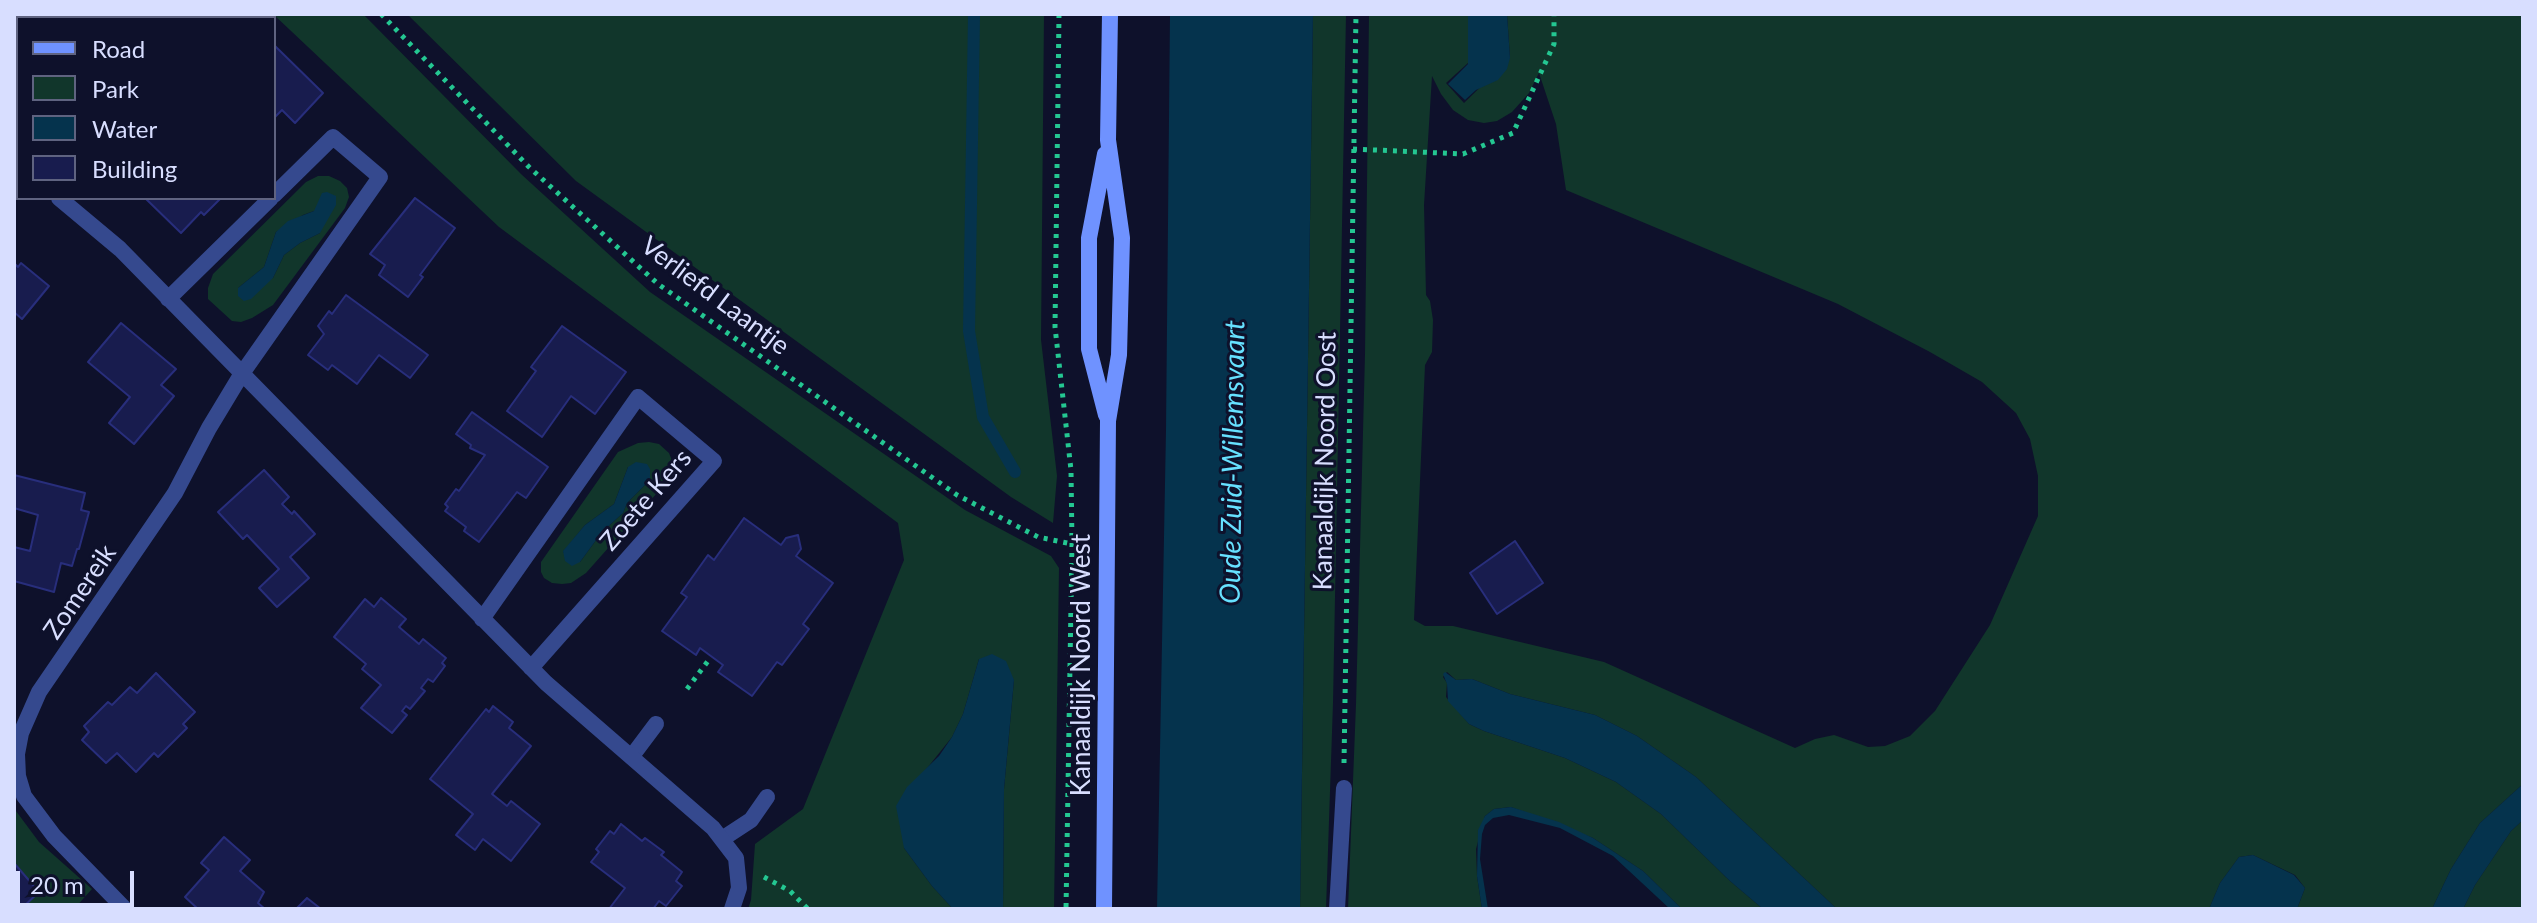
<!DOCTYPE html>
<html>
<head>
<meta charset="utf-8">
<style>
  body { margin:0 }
  #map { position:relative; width:2537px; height:923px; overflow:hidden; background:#0e112b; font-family:Lato,sans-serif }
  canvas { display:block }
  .frame { position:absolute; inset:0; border:16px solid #d8deff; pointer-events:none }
  .legend { position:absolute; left:16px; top:16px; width:260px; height:184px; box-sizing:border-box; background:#0e112b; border:2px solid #5f6380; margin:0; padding:10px 14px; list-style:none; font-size:24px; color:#d8deff }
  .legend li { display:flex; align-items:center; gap:16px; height:40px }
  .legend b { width:40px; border:2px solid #5f6380 }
  .scale { position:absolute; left:16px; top:871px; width:118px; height:36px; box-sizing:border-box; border:4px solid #d8deff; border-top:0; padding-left:10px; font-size:24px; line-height:28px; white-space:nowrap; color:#d8deff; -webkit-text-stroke:6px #0e112b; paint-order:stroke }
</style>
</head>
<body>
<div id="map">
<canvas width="2537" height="923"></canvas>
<div class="frame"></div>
<ul class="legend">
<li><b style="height:10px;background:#6f92ff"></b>Road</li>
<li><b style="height:22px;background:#11362b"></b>Park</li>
<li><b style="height:22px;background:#05334d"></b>Water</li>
<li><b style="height:22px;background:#181c4e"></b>Building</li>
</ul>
<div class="scale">20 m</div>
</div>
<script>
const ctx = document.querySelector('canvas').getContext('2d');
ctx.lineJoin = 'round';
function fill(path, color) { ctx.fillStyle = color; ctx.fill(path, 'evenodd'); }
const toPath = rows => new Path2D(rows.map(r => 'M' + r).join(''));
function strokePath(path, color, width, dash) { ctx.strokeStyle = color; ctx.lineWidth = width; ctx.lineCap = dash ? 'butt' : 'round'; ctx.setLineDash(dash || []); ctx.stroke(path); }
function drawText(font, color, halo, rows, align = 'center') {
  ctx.font = font + ' Lato,sans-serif'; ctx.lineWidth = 6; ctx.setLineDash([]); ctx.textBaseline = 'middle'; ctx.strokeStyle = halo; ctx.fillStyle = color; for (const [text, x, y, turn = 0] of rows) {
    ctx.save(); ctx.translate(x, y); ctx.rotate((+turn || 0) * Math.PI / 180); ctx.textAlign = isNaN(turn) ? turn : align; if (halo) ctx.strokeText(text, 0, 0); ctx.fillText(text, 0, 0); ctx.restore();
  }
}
fill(toPath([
  [273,14,363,14,521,174,650,292,965,510,1051,556,1059,568,1054,909,1003,909,1004,789,1014,680,979,659,963,714,952,737,924,772,904,848,932,886,953,909,748,909,751,900,755,844,803,809,904,560,898,523,499,227],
  [407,14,1044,14,1041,340,1057,476,1053,523,1011,497,576,181],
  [1313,14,1346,14,1333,703,1326,909,1300,909],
  [1369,14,1468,14,1468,63,1446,83,1464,103,1510,58,1507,14,2523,14,2523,784,2480,823,2451,869,2432,909,2297,909,2305,888,2295,875,2253,855,2239,857,2220,883,2209,909,1837,909,1696,777,1637,736,1595,715,1510,694,1472,679,1456,680,1447,672,1443,677,1447,683,1446,697,1469,724,1484,731,1565,758,1616,782,1661,814,1730,881,1763,909,1682,909,1643,871,1593,838,1511,807,1494,809,1485,816,1476,849,1477,876,1482,909,1348,909,1356,704,1365,354],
  [1539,73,1556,124,1566,190,1838,304,1930,352,1982,382,2016,413,2030,439,2038,476,2038,516,1990,625,1935,711,1910,736,1885,746,1868,747,1834,735,1815,739,1795,748,1604,662,1453,626,1425,626,1414,620,1425,365,1432,352,1433,320,1430,301,1426,295,1424,205,1432,76,1441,94,1453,110,1468,120,1484,123,1497,121,1512,112,1529,93],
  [318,176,329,176,340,181,347,188,349,197,345,208,273,305,252,318,241,322,232,321,208,299,208,288,213,274,306,182],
  [314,211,320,233,300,243,284,255,273,278,238,288,264,267,276,232,303,215],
  [649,442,659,444,669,453,675,468,673,475,586,573,571,583,562,584,552,583,544,578,541,572,541,562,618,452,638,443],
  [628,467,650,480,627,503,623,513,602,532,580,562,563,552,585,525,614,504],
  [14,802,16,811,39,842,92,889,74,909,14,909],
  [2523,820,2523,909,2463,909,2475,885,2511,831]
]), '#11362b');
fill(toPath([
  [1170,14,1313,14,1300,909,1157,909,1166,430],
  [1468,14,1507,14,1510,58,1507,69,1498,80,1476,90,1465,100,1448,84,1468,64],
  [327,192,336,196,336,205,320,233,300,243,284,255,273,278,251,299,244,301,238,296,238,288,264,267,276,232,288,221,314,211,322,193],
  [636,462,647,464,650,469,650,480,627,503,623,513,602,532,580,562,572,566,565,561,563,551,585,525,614,504,628,467],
  [992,654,1006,661,1014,680,1004,789,1003,909,953,909,932,886,904,848,896,806,907,787,939,756,952,737,963,714,979,659],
  [1445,672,1456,680,1472,679,1510,694,1595,715,1637,736,1696,777,1837,909,1763,909,1730,881,1661,814,1616,782,1565,758,1484,731,1469,724,1448,701,1447,684,1443,674],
  [2523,784,2523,820,2511,831,2475,885,2463,909,2432,909,2451,869,2480,823],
  [1511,807,1559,822,1593,838,1643,871,1682,909,1670,909,1613,856,1560,828,1509,815,1493,818,1485,825,1482,834,1480,859,1488,909,1482,909,1477,876,1478,830,1485,816,1494,809],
  [2253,855,2294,875,2305,888,2297,909,2209,909,2220,883,2239,857]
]), '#05334d');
strokePath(toPath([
  [974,14,969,331,983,417,1015,472]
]), '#05334d', 12);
const building = toPath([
  [103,14,125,14,122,18,109,18,103,14],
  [274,45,323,93,295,123,282,110,274,118,274,45],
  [17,49,18,49,18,94,14,91,14,53,17,49],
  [145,198,221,198,204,215,201,212,181,233,145,198],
  [415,198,455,228,420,275,423,277,408,297,379,275,385,265,370,254,415,198],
  [14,263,18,267,21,263,49,286,22,319,14,312,14,263],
  [346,295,428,355,410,378,379,355,357,384,332,365,328,370,308,355,324,334,318,326,329,311,332,314,346,295],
  [121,323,176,369,161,385,174,396,134,444,109,423,130,397,88,362,121,323],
  [562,326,626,372,595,414,571,396,542,437,507,411,536,371,531,367,562,326],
  [472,412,548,467,526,498,517,492,479,542,464,531,466,527,445,511,448,507,445,504,456,489,459,491,485,455,470,448,471,445,456,434,472,412],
  [264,470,289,497,282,504,292,514,294,511,315,534,290,557,309,578,277,607,259,588,279,569,247,535,243,539,218,512,264,470],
  [14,475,85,493,81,510,89,512,79,549,77,549,72,566,61,563,54,592,14,581,14,547,30,551,38,515,14,508,14,475],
  [744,518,781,545,786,538,798,535,801,549,796,556,833,583,803,624,809,629,782,665,777,662,752,696,718,672,723,665,700,648,696,655,662,631,687,597,681,593,708,555,714,560,744,518],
  [1515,541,1543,583,1497,614,1470,573,1515,541],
  [381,598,406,619,399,627,419,644,423,639,446,658,442,663,445,666,433,682,428,679,421,688,425,691,410,709,406,706,402,711,407,715,392,733,361,708,381,685,362,669,366,664,334,637,365,599,374,607,381,598],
  [156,673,195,712,183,724,187,728,158,757,154,753,136,772,117,753,106,763,82,740,89,732,84,726,108,702,112,705,130,687,137,693,156,673],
  [493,706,513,722,509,728,531,746,492,794,507,806,511,801,540,824,511,861,483,839,475,850,456,835,473,814,430,779,486,709,489,712,493,706],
  [621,824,642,841,645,838,664,852,661,855,682,872,676,881,682,886,666,906,659,901,653,909,609,909,625,888,591,862,599,852,596,849,610,831,614,834,621,824],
  [224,837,250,860,240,871,264,892,258,903,265,909,198,909,185,897,209,870,201,863,224,837],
  [14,863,39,892,21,909,14,909,14,863],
  [307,898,321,909,296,909,307,898]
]);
fill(building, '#181c4e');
strokePath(building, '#282e7c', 2);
strokePath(toPath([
  [381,14,529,167,658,284,957,495,1038,537,1072,544],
  [1059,14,1055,327,1071,470,1072,544,1066,909],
  [1353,149,1463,154,1513,133,1554,44,1554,14],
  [687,689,711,657],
  [1344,763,1356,14],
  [764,877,790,891,808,909]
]), '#24c792', 5, [4, 6]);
strokePath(toPath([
  [632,756,656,724],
  [722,839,751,820,767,797]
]), '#35498e', 16);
strokePath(toPath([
  [14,165,18,168],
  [59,198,120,249,546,683,713,828,736,858,739,888,732,909],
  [168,299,271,198],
  [482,619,638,397,714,461,531,668],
  [125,909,54,836,24,796,18,776,17,754,21,733,39,692,175,493,209,428,241,375,380,177,333,137,274,195],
  [1337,909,1344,788]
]), '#35498e', 16);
strokePath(toPath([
  [1105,154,1089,238,1089,349,1106,415],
  [1104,909,1108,421,1119,355,1122,238,1108,140,1110,14]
]), '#6f92ff', 16);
drawText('26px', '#d8deff', '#0e112b', [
  ["Verliefd Laantje",715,296,37],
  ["Kanaaldijk Noord Oost",1325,461,-89],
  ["Zoete Kers",646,500,-49],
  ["Zomereik",80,592,-56],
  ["Kanaaldijk Noord West",1082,665,-90]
]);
drawText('italic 28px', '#66e1ff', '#0e112b', [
  ["Oude Zuid-Willemsvaart",1233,462,-89]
]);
</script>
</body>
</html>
